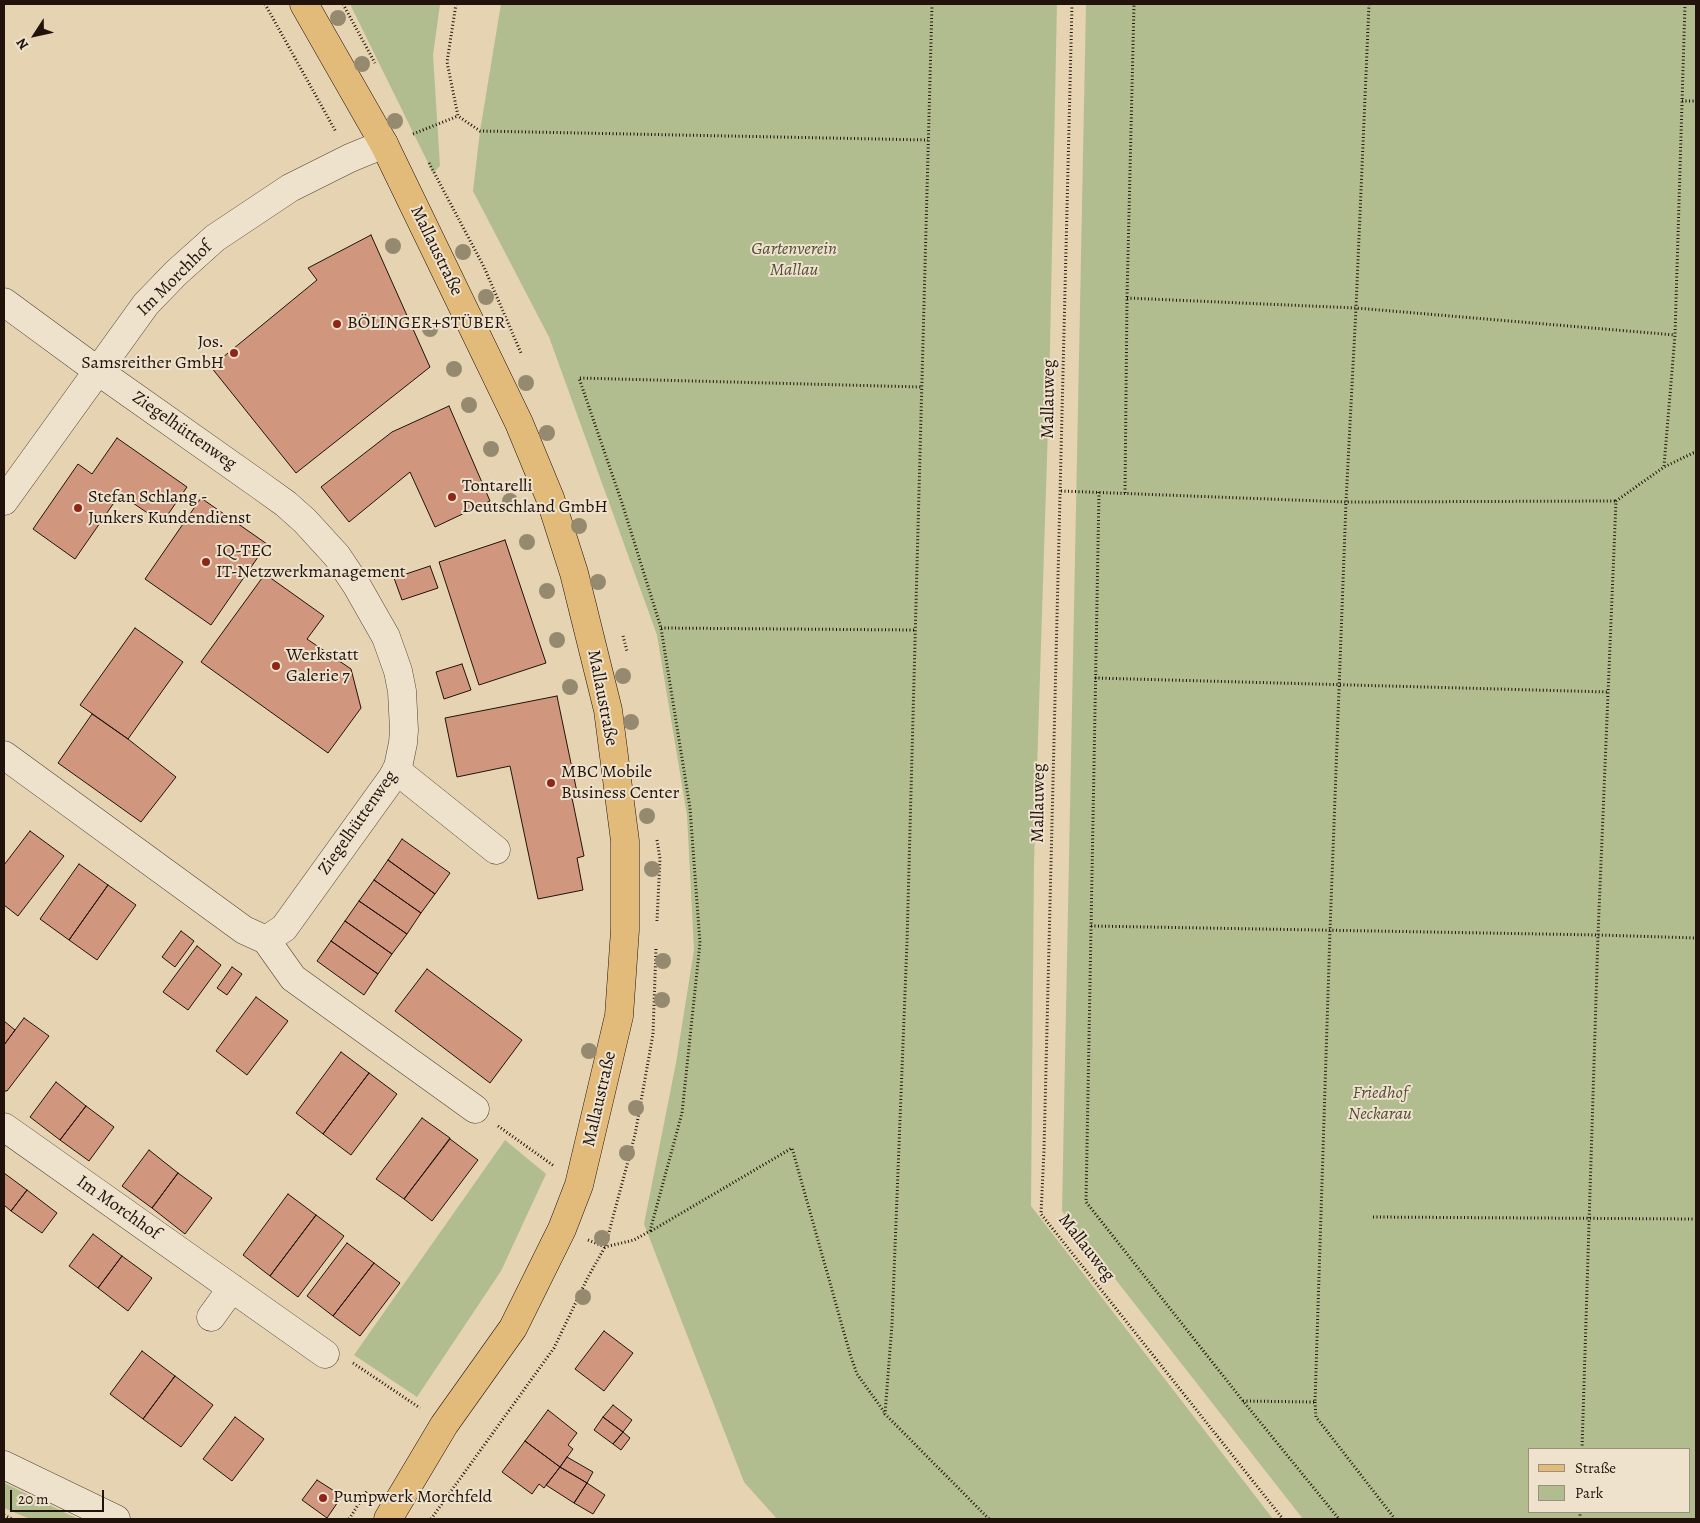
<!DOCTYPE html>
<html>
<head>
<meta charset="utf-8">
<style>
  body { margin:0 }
  #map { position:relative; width:1700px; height:1523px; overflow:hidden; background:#e5d3b2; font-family:Alegreya,serif }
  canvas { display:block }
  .frame { position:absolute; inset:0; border:5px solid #21130b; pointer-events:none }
  .legend { position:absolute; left:1528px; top:1448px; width:162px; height:65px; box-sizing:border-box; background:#eee2cd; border:1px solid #9c8f7f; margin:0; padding:6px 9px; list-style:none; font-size:15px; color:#21130b }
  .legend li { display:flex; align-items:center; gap:10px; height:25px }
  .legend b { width:25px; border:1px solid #9c8f7f }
  .north { position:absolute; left:10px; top:10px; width:50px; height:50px; -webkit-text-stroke:4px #eee2cd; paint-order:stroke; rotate:235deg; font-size:14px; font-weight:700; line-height:20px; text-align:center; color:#21130b }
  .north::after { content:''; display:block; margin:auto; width:18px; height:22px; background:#21130b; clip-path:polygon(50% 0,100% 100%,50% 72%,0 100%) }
  .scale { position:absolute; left:10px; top:1490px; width:94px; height:22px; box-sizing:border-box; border:2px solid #21130b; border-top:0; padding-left:6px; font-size:15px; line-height:18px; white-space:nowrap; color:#21130b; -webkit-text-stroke:4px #eee2cd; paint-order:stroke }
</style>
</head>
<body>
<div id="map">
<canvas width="1700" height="1523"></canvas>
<div class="frame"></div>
<ul class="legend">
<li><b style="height:6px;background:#e2ba79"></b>Straße</li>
<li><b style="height:14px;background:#b1bd8f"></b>Park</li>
</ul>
<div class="north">N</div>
<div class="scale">20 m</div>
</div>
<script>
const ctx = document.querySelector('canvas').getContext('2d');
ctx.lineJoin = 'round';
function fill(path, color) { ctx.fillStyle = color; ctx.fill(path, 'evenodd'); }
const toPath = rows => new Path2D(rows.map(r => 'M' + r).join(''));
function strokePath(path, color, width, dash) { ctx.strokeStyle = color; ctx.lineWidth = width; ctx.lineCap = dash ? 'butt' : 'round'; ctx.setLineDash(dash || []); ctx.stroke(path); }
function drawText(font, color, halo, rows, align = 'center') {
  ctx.font = font + ' Alegreya,serif'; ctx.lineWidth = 4; ctx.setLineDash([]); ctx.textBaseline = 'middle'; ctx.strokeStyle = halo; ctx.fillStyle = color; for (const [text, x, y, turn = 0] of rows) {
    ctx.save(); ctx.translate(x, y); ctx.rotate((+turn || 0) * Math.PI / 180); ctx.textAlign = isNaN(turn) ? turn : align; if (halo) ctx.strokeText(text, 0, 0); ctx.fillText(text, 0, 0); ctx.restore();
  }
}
fill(toPath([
  [350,4,440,4,433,55,440,166,433,173],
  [501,4,1057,4,1049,396,1034,862,1031,1206,1273,1519,777,1519,744,1482,644,1224,676,1063,694,950,687,815,657,635,549,337,473,191,480,131],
  [1086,4,1696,4,1696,1519,1303,1519,1062,1211],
  [1529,1449,1689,1449,1689,1512,1529,1512],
  [505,1140,546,1174,501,1271,417,1397,354,1355],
  [4,1483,78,1519,30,1519,4,1508]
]), '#b1bd8f');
const building = toPath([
  [371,235,430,367,296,473,211,367,317,280,308,268,371,235],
  [449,406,490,501,435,527,410,472,349,522,321,487,392,432,449,406],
  [117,438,187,487,162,523,120,494,75,559,33,529,78,464,92,474,117,438],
  [201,498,267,544,211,625,145,579,201,498],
  [505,540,546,663,479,685,439,562,505,540],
  [430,566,438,588,402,600,394,578,430,566],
  [265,574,324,616,307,639,351,669,361,708,328,753,201,662,265,574],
  [135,628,183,662,128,739,80,705,135,628],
  [462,664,471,690,444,699,436,672,462,664],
  [557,696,578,797,572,798,584,856,577,858,583,890,538,899,510,766,457,777,445,718,557,696],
  [92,714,128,739,176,777,141,822,58,763,92,714],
  [30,831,64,856,18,916,4,905,4,865,30,831],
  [402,839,450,873,435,894,388,860,402,839],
  [388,860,435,894,421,913,374,880,388,860],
  [79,864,108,885,69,940,40,919,79,864],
  [374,880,421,913,407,934,359,901,374,880],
  [108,885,136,905,97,960,69,940,108,885],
  [359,901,407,934,392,954,345,921,359,901],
  [345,921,392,954,378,974,331,941,345,921],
  [181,931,194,941,175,967,162,957,181,931],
  [331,941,378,974,364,995,317,961,331,941],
  [197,946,221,965,188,1010,163,992,197,946],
  [232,967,242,974,227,995,217,988,232,967],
  [427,969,522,1040,490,1083,395,1011,427,969],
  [256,997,288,1021,247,1075,216,1051,256,997],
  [24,1018,49,1036,7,1091,4,1091,4,1045,24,1018],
  [4,1021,15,1030,4,1045,4,1021],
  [341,1052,369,1073,323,1134,296,1113,341,1052],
  [369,1073,397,1094,351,1155,323,1134,369,1073],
  [56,1082,86,1106,60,1140,30,1117,56,1082],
  [86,1106,114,1127,89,1161,60,1140,86,1106],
  [422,1118,450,1138,404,1199,376,1179,422,1118],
  [450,1139,478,1160,432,1221,404,1199,450,1139],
  [149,1150,178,1173,152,1208,122,1186,149,1150],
  [4,1173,27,1190,11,1211,4,1205,4,1173],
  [178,1173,212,1198,185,1234,152,1208,178,1173],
  [27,1190,57,1213,42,1233,11,1211,27,1190],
  [288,1194,316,1215,270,1276,243,1255,288,1194],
  [316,1215,344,1236,298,1297,270,1276,316,1215],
  [93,1234,122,1256,98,1288,69,1266,93,1234],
  [347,1243,374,1263,333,1316,307,1296,347,1243],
  [122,1256,152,1278,128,1311,98,1288,122,1256],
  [374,1263,400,1283,360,1336,333,1316,374,1263],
  [604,1331,633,1353,604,1391,575,1369,604,1331],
  [142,1351,175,1376,143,1419,110,1394,142,1351],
  [175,1376,213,1405,181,1447,143,1419,175,1376],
  [613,1405,632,1420,623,1432,603,1417,613,1405],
  [548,1410,577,1433,568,1445,573,1449,560,1467,525,1441,548,1410],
  [235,1417,264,1439,232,1481,203,1459,235,1417],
  [603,1417,623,1432,613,1444,594,1430,603,1417],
  [623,1432,630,1438,621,1450,613,1444,623,1432],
  [525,1441,560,1467,544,1488,539,1484,532,1494,502,1472,525,1441],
  [567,1457,593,1472,587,1483,560,1467,567,1457],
  [560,1467,587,1483,574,1503,546,1485,560,1467],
  [317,1480,342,1496,327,1518,302,1500,317,1480],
  [587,1483,605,1495,593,1514,574,1503,587,1483]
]);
fill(building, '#d1967e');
strokePath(building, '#21130b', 1);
const minor = toPath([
  [4,302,98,371,261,486,286,504,305,521,337,556,357,586,386,637,398,671,402,691,404,730,403,743,398,767,392,778,284,928,266,940],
  [4,501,146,304,176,273,215,238,290,188,350,158,384,144],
  [4,755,244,930,266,940,293,978,475,1109],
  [396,770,496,850],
  [4,1127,325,1354],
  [211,1317,232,1288],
  [4,1465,116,1519]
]);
const major = toPath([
  [304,4,384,144,519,423,550,498,574,573,608,710,625,841,625,930,619,1016,579,1185,562,1229,513,1328,444,1425,388,1519]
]);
strokePath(minor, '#524335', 29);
strokePath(major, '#21130b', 29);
strokePath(toPath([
  [265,4,336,132],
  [343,4,375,63],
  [456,4,447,62,458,116,480,131,928,140],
  [932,4,907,942,892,1324,885,1414,989,1519],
  [1072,4,1044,1150,1041,1214,1283,1519],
  [1682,101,1696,101],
  [413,134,458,116],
  [429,163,484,267,521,353],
  [1127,298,1356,308,1675,335],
  [1664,466,1675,335,1685,4],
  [1061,491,1346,502,1616,501],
  [1099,492,1086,1202,1243,1401,1339,1519],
  [1125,493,1127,298,1134,4],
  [661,628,915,630],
  [623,636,627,651],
  [1095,678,1608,692],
  [657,840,660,859,657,921],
  [1091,926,1598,935,1696,938],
  [498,1126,554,1166],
  [1373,1217,1696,1219],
  [651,1231,792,1148,850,1354,857,1374,885,1413],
  [588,1240,605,1247,634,1240,650,1231,682,1113,700,943,690,808,661,628,622,503,579,378,921,387],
  [353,1363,420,1408],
  [1243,1401,1315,1402,1330,931,1346,502,1356,308,1369,4],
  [1315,1402,1316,1417,1395,1519],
  [1582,1449,1598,935,1616,501,1664,467,1693,453,1696,453],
  [4,1515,12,1519],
  [349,1519,367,1491],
  [431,1519,554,1348,588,1277,605,1247,635,1135,653,1034,656,948],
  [1580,1519,1580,1512]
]), '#21130b', 3, [1, 2.5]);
strokePath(minor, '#eee2cd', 28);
strokePath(major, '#e2ba79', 28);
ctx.fillStyle = '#958a6f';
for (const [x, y] of [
  [338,18],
  [362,64],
  [395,121],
  [393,246],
  [463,252],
  [486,297],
  [430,329],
  [454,369],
  [526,383],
  [469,405],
  [547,433],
  [491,449],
  [510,501],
  [579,526],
  [527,542],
  [598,582],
  [547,591],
  [557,640],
  [623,676],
  [570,687],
  [631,722],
  [647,816],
  [652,869],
  [663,961],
  [662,1000],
  [589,1051],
  [636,1108],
  [627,1153],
  [602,1238],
  [583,1297]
]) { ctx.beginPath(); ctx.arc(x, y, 8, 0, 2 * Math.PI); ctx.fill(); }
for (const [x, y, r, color] of [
  [337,324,5,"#8f2418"],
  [234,353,5,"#8f2418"],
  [452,497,5,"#8f2418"],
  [78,508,5,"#8f2418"],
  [206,562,5,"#8f2418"],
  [276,666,5,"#8f2418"],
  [551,783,5,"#8f2418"],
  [323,1498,5,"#8f2418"]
]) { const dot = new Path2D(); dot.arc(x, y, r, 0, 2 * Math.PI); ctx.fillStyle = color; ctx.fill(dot); strokePath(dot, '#eee2cd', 2); }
drawText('italic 18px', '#534e39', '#eee2cd', [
  ["Gartenverein",794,250],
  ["Mallau",794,271],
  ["Friedhof",1380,1094],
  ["Neckarau",1380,1115]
]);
drawText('18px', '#21130b', '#eee2cd', [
  ["Mallaustraße",436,251,64],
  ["Im Morchhof",175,279,-45],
  ["Mallauweg",1049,399,-89],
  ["Ziegelhüttenweg",184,431,35],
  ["Mallaustraße",602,698,79],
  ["Mallauweg",1039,803,-89],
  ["Ziegelhüttenweg",358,823,-55],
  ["Mallaustraße",600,1099,-77],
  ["Im Morchhof",118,1208,35],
  ["Mallauweg",1086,1248,52]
]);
drawText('18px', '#21130b', '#eee2cd', [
  ["BÖLINGER+STÜBER",347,324],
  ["Jos.",224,343,"right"],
  ["Samsreither GmbH",224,364,"right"],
  ["Tontarelli",462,487],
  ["Deutschland GmbH",462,508],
  ["Stefan Schlang -",88,498],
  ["Junkers Kundendienst",88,519],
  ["IQ-TEC",216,552],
  ["IT-Netzwerkmanagement",216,573],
  ["Werkstatt",286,656],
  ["Galerie 7",286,677],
  ["MBC Mobile",561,773],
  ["Business Center",561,794],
  ["Pumpwerk Morchfeld",333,1498]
], 'left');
</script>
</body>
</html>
